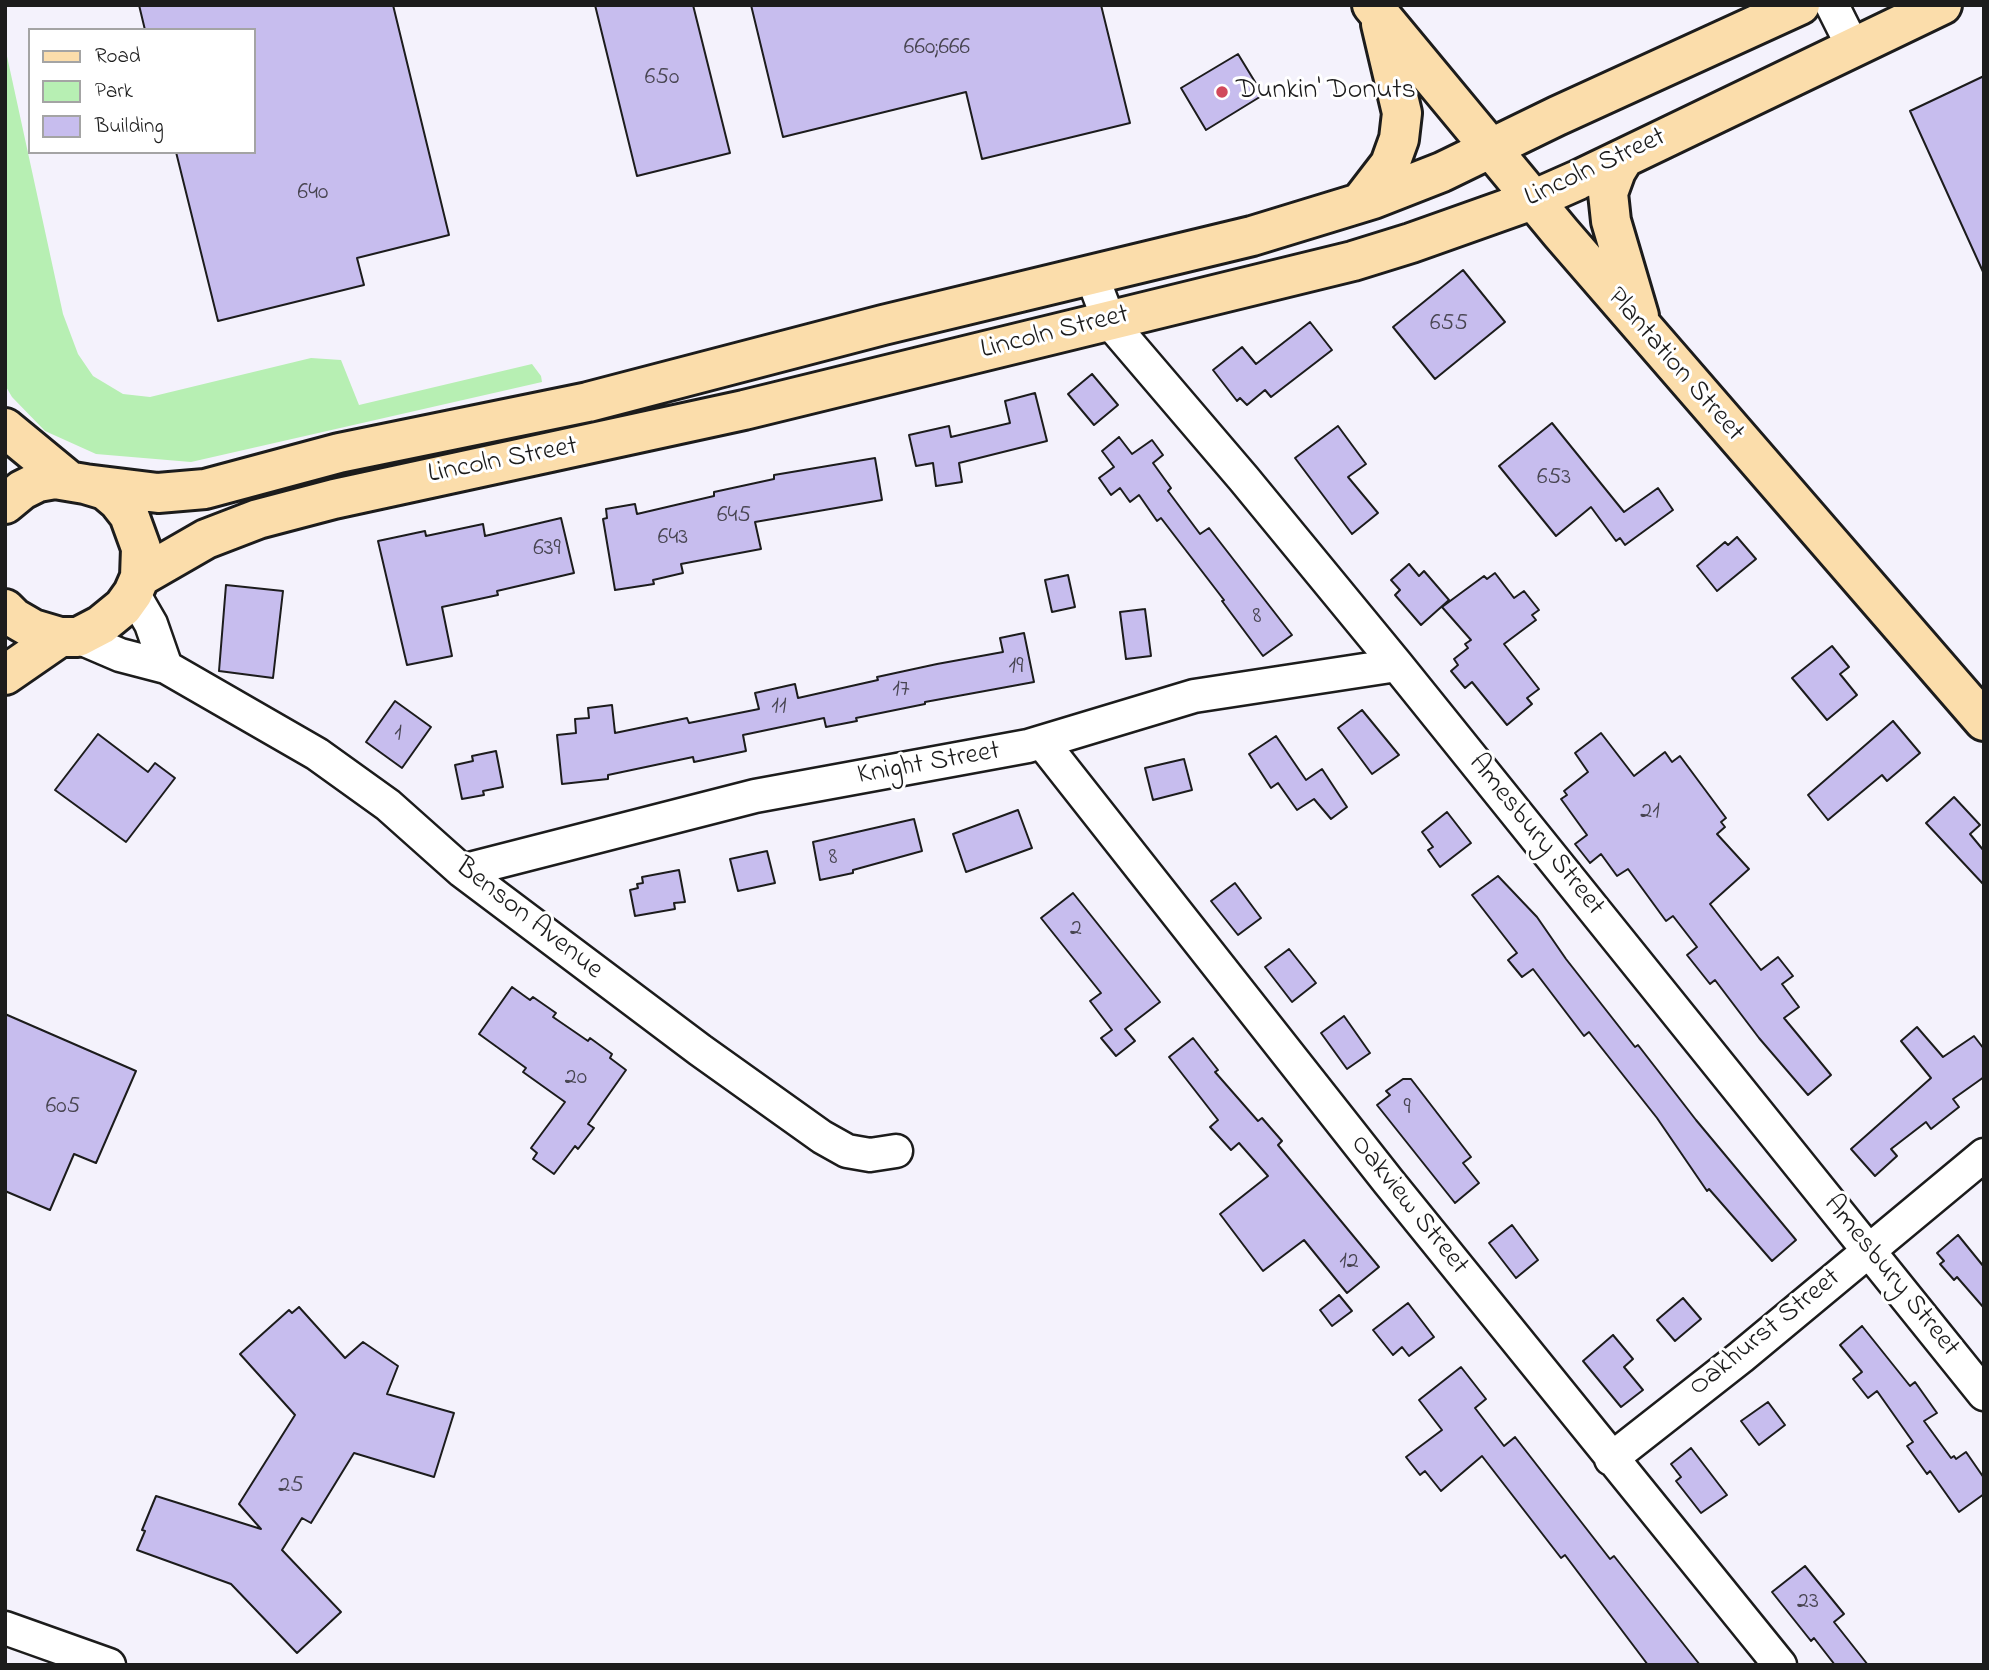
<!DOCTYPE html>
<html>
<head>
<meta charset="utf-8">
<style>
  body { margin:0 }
  #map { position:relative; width:1989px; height:1670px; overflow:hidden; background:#f4f2fc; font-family:"Indie Flower",sans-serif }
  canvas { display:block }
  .frame { position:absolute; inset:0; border:7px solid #1c1c1c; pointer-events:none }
  .legend { position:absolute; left:28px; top:28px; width:228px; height:126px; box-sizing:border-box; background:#fff; border:2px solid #a4a4a4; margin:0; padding:9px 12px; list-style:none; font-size:21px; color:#1c1c1c }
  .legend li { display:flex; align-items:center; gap:14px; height:35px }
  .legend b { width:35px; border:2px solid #a4a4a4 }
</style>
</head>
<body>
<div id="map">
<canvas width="1989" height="1670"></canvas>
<div class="frame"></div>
<ul class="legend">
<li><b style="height:9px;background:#fbddab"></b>Road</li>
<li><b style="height:19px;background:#b7efb3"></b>Park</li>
<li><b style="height:19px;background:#c7bdee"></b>Building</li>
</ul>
</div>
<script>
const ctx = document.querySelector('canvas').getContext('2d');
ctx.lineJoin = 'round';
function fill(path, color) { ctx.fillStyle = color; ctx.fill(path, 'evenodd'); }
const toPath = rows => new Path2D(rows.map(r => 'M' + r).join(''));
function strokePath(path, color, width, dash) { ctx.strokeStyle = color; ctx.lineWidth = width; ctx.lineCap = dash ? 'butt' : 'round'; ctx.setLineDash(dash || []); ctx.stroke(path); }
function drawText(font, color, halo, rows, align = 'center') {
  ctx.font = font + ' "Indie Flower",sans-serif'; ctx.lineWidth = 6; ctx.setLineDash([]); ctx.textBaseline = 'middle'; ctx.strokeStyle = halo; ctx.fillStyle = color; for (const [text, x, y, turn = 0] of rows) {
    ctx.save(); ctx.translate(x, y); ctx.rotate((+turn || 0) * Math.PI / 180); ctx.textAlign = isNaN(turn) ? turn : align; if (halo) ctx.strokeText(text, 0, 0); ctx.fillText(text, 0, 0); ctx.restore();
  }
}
fill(toPath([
  [5,47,63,314,78,354,93,376,123,394,150,397,311,358,341,360,359,405,532,364,541,376,542,382,191,462,96,454,45,431,12,397,5,385]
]), '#b7efb3');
const building = toPath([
  [139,5,393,5,449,235,357,258,364,285,218,321,176,152,254,152,254,30,145,30,139,5],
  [595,5,693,5,730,153,637,176,595,5],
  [751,5,1101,5,1130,123,982,159,966,92,783,137,751,5],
  [1238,54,1263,95,1206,130,1181,88,1238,54],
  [1984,76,1984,274,1910,111,1984,76],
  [1463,270,1505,322,1435,379,1393,327,1463,270],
  [1310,322,1332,350,1271,397,1265,390,1247,405,1240,398,1237,401,1213,370,1242,347,1256,364,1310,322],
  [1092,374,1118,405,1094,425,1068,394,1092,374],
  [1035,393,1047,441,959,463,962,482,936,486,933,463,916,466,909,435,949,426,951,437,1010,423,1005,401,1035,393],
  [1552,423,1624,512,1658,488,1673,510,1625,545,1620,538,1616,541,1591,507,1556,536,1499,466,1552,423],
  [1338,426,1366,464,1348,477,1378,513,1352,534,1295,458,1338,426],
  [1119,437,1132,454,1152,440,1163,455,1153,463,1171,488,1168,491,1200,534,1209,528,1292,635,1263,656,1222,601,1224,600,1161,518,1157,521,1139,495,1130,502,1120,488,1111,495,1099,478,1114,467,1102,451,1119,437],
  [875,458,882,500,755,522,761,549,681,564,683,573,653,580,654,584,615,590,603,519,607,518,606,509,635,504,637,514,714,496,714,492,774,479,774,475,875,458],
  [561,518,574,573,497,591,498,595,442,607,452,656,407,665,378,541,425,531,426,536,483,524,485,536,561,518],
  [1737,537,1756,559,1717,591,1697,566,1725,542,1728,545,1737,537],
  [1409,564,1419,576,1424,571,1449,600,1421,625,1395,595,1400,590,1391,580,1409,564],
  [1495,573,1514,598,1524,591,1539,610,1532,615,1536,620,1504,644,1539,689,1527,698,1532,704,1507,725,1472,682,1465,688,1451,671,1458,665,1454,659,1468,648,1465,644,1471,640,1442,607,1484,576,1487,579,1495,573],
  [1068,575,1075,607,1052,612,1045,580,1068,575],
  [226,585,283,591,273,678,219,671,226,585],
  [1145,609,1151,656,1126,659,1120,612,1145,609],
  [1024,633,1034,682,925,702,925,704,856,718,857,721,826,727,824,718,743,735,746,751,694,762,693,757,608,775,608,779,562,784,557,735,576,733,575,719,589,718,588,708,612,705,615,733,687,718,689,723,759,709,755,693,795,684,798,698,878,680,877,677,937,664,1003,652,1000,638,1024,633],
  [1832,646,1849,667,1840,674,1857,695,1827,720,1792,678,1832,646],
  [395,701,431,727,402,768,366,742,395,701],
  [1362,710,1399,755,1372,774,1338,728,1362,710],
  [1893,721,1920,753,1887,781,1882,775,1828,820,1808,795,1893,721],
  [1601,733,1634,776,1665,752,1672,762,1680,756,1726,818,1721,822,1725,827,1717,834,1749,869,1710,904,1761,970,1778,957,1793,976,1782,984,1799,1007,1784,1018,1831,1075,1808,1095,1759,1038,1715,980,1710,984,1687,955,1697,947,1673,916,1666,921,1628,869,1617,876,1601,854,1590,863,1575,844,1587,835,1561,799,1567,795,1564,791,1588,772,1575,753,1601,733],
  [98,734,148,772,155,763,175,778,126,842,55,790,98,734],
  [1276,736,1306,780,1322,769,1347,807,1331,819,1314,799,1297,810,1278,783,1271,788,1249,754,1276,736],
  [496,751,503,787,483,791,484,795,462,799,455,765,473,761,472,756,496,751],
  [1184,759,1192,790,1153,800,1145,768,1184,759],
  [1954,797,1980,825,1970,834,1984,851,1984,885,1926,823,1954,797],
  [1018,810,1032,848,966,872,953,834,1018,810],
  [1447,812,1471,843,1440,867,1428,850,1433,847,1422,832,1447,812],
  [914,819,922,851,853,870,853,873,820,880,813,842,914,819],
  [767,851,775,883,738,891,730,859,767,851],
  [679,870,685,902,674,903,675,909,635,916,630,890,638,888,637,884,643,883,642,877,679,870],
  [1498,876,1537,917,1566,959,1635,1047,1638,1045,1696,1120,1796,1240,1772,1261,1709,1189,1707,1191,1657,1118,1589,1032,1584,1036,1533,969,1522,977,1508,960,1517,953,1472,895,1498,876],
  [1235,883,1261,918,1238,935,1211,901,1235,883],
  [1073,893,1160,1002,1125,1029,1135,1041,1116,1056,1101,1038,1112,1030,1090,1001,1101,993,1041,918,1073,893],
  [1289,949,1316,983,1292,1002,1265,967,1289,949],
  [512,987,530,1000,533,997,556,1013,553,1017,588,1041,590,1038,612,1054,610,1058,626,1070,588,1124,594,1128,578,1149,575,1146,554,1174,533,1159,537,1153,531,1148,565,1102,523,1072,526,1068,479,1034,512,987],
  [5,1014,136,1071,96,1163,74,1154,50,1210,5,1191,5,1014],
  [1344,1016,1370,1053,1347,1069,1321,1033,1344,1016],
  [1917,1027,1943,1057,1974,1036,1984,1049,1984,1077,1953,1099,1959,1107,1931,1129,1926,1122,1891,1149,1897,1156,1875,1176,1851,1149,1931,1078,1901,1041,1917,1027],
  [1193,1038,1218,1070,1215,1072,1258,1121,1262,1118,1282,1141,1278,1145,1379,1267,1347,1293,1304,1240,1263,1271,1220,1214,1268,1176,1239,1143,1231,1150,1210,1127,1218,1120,1169,1057,1193,1038],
  [1403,1079,1411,1079,1471,1157,1463,1163,1479,1183,1455,1203,1377,1105,1390,1095,1386,1091,1403,1079],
  [1512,1225,1538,1260,1516,1278,1489,1243,1512,1225],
  [1958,1235,1984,1267,1984,1308,1957,1277,1954,1280,1940,1264,1944,1261,1937,1253,1958,1235],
  [1339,1295,1352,1311,1332,1326,1320,1310,1339,1295],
  [1683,1298,1701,1319,1675,1341,1657,1320,1683,1298],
  [1408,1303,1434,1337,1409,1356,1402,1347,1393,1355,1373,1330,1408,1303],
  [299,1307,345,1358,363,1342,398,1366,387,1394,454,1413,434,1477,354,1453,311,1523,302,1518,282,1550,341,1612,297,1653,231,1584,137,1550,145,1531,142,1530,156,1496,261,1529,239,1504,295,1415,240,1354,289,1310,292,1313,299,1307],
  [1862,1326,1910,1386,1915,1382,1937,1413,1924,1421,1951,1458,1954,1456,1956,1459,1966,1452,1984,1478,1984,1494,1959,1512,1930,1471,1927,1474,1907,1446,1913,1442,1877,1391,1868,1398,1853,1379,1862,1372,1840,1345,1862,1326],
  [1613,1335,1633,1359,1624,1367,1643,1390,1621,1407,1583,1361,1613,1335],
  [1461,1367,1486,1399,1475,1408,1504,1446,1515,1437,1610,1559,1614,1556,1700,1665,1648,1665,1565,1555,1561,1558,1482,1456,1441,1491,1425,1471,1420,1475,1406,1457,1442,1430,1419,1400,1461,1367],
  [1768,1402,1785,1425,1759,1445,1741,1421,1768,1402],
  [1691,1448,1727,1495,1701,1513,1676,1481,1681,1477,1671,1464,1691,1448],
  [1805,1566,1844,1614,1834,1622,1868,1665,1835,1665,1814,1638,1811,1641,1772,1592,1805,1566]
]);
fill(building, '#c7bdee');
strokePath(building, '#1c1c1c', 2);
const minor = toPath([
  [1832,5,1853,47],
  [1092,276,1109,321,1244,479,1397,665,1984,1394],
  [78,637,120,655,166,667,151,624,133,593],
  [166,667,317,754,388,805,462,871,700,1050,822,1137,847,1151,870,1155,896,1151],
  [1042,742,1388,1181,1780,1665],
  [462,871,755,796,1028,746,1194,696,1397,665],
  [1611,1459,1741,1357,1984,1155],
  [5,1628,109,1665]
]);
const major = toPath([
  [1372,5,1561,233,1984,721],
  [1624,158,1616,171,1608,193,1611,221,1639,316],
  [1360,203,1390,164,1399,139,1402,113,1381,24],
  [5,428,68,480],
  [85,484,158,493,205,489,339,453,588,402,883,325,1252,236,1373,199,1442,172,1557,116,1800,5],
  [5,504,22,490,38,482,55,479,85,484,105,490,118,501,129,515,141,548,140,577,133,593,123,607,101,625,78,637,60,637,33,629,14,618,5,609],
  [140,577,206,539,258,519,334,499,744,410,1353,261,1411,243,1535,199,1578,180,1942,5],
  [5,675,60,637]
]);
strokePath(minor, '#1c1c1c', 37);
strokePath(major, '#1c1c1c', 44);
strokePath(minor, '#fff', 32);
strokePath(major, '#fbddab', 38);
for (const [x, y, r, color] of [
  [1222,92,7,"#d1495b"]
]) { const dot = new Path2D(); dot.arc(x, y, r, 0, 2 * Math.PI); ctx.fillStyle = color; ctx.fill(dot); strokePath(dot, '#fff', 2.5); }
drawText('24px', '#474450', null, [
  ["660;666",937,49],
  ["650",662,79],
  ["640",313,194],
  ["655",1449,325],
  ["653",1554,479],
  ["645",734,517],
  ["643",673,539],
  ["639",547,550],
  ["8",1257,618],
  ["19",1016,668],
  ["17",901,691],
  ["11",779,708],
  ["1",398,735],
  ["21",1650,813],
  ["8",833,859],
  ["2",1076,930],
  ["20",576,1079],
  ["605",63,1108],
  ["9",1407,1109],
  ["12",1349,1263],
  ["25",291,1487],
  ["23",1808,1603]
]);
drawText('28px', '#1c1c1c', '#fff', [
  ["Dunkin' Donuts",1236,92]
], 'left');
drawText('28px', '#1c1c1c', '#fff', [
  ["Lincoln Street",1596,169,-25],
  ["Lincoln Street",1055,334,-14],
  ["Plantation Street",1674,366,49],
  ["Lincoln Street",503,462,-11],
  ["Knight Street",929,765,-10],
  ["Amesbury Street",1535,836,51],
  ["Benson Avenue",528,920,38],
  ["Oakview Street",1408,1206,51],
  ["Amesbury Street",1890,1277,51],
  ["Oakhurst Street",1766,1334,-39]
]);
</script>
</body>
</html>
